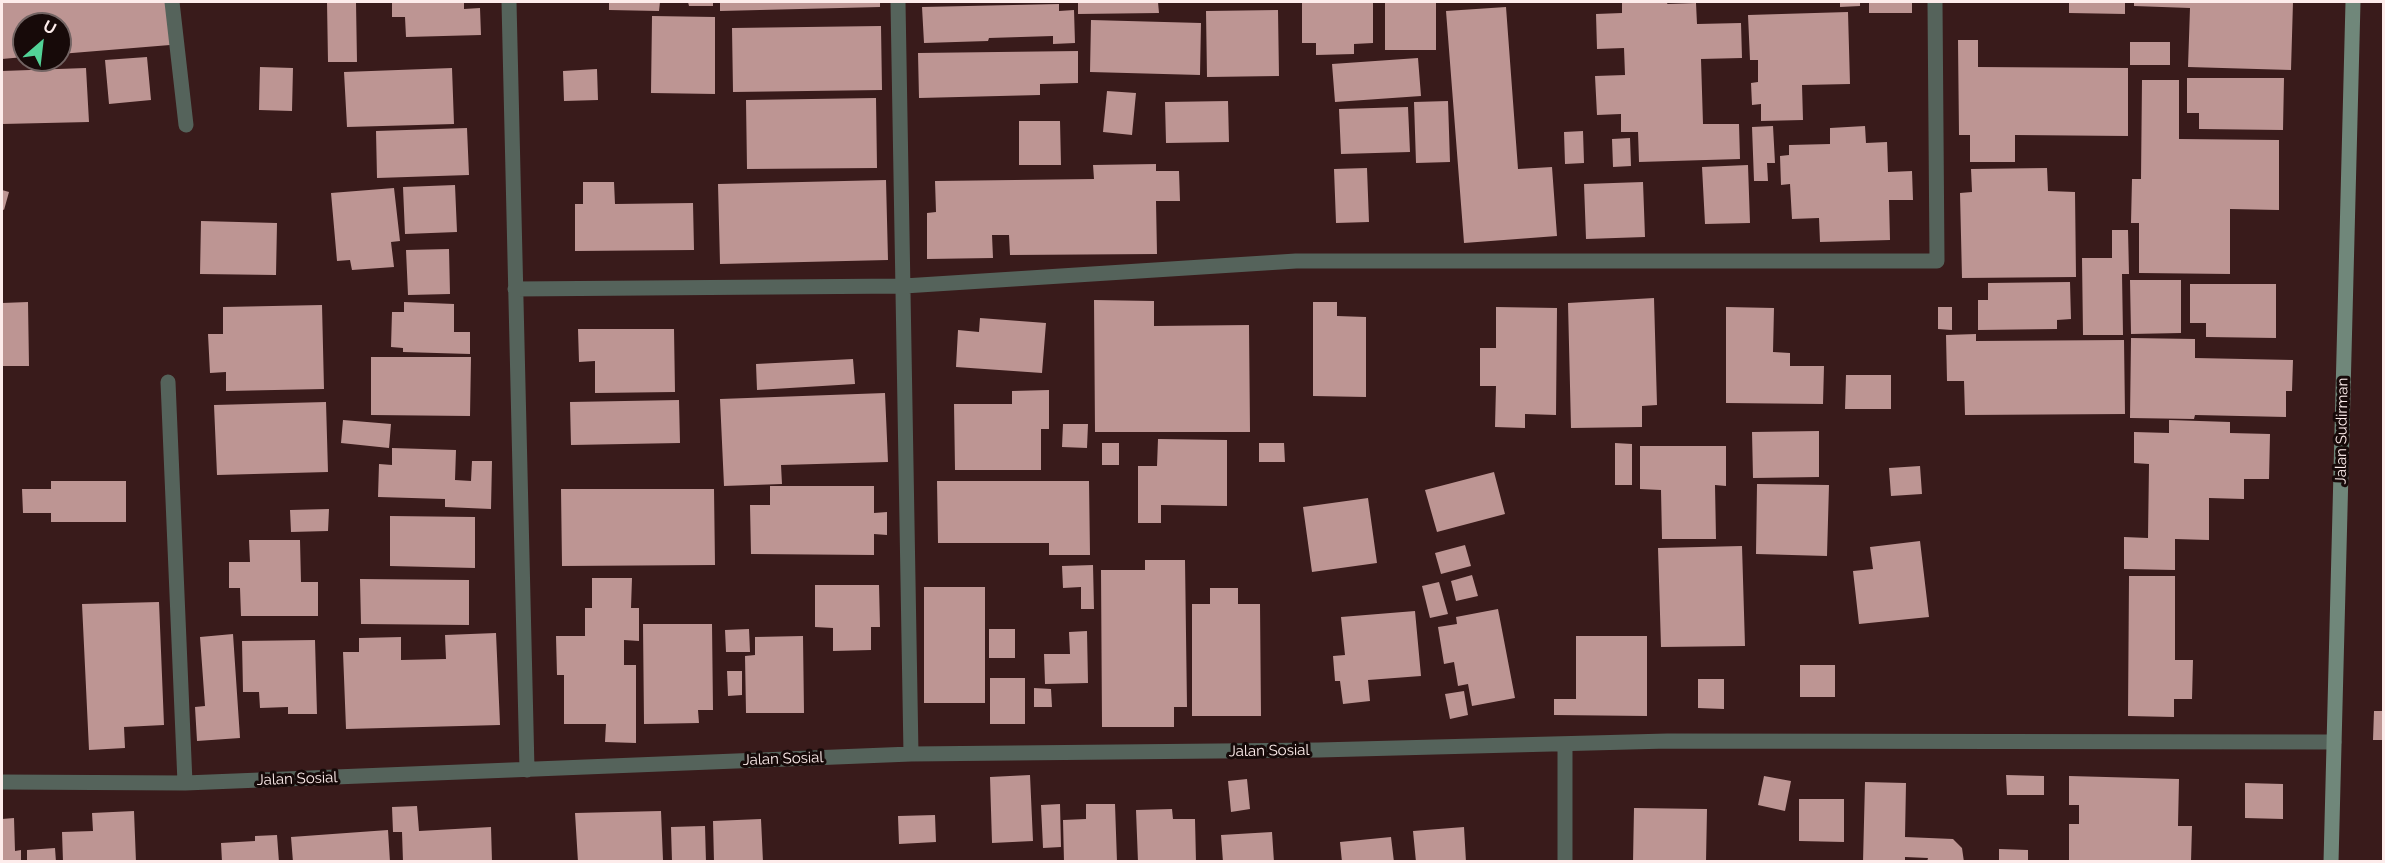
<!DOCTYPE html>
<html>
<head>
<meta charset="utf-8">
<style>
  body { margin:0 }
  #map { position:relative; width:2385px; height:863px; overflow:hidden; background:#391b1b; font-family:Raleway,sans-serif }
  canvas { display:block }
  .frame { position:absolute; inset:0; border:3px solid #fdeceb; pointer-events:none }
  .north { position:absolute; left:12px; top:12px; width:60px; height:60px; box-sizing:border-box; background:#170a09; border:2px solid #736463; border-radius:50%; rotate:28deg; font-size:16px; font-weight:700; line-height:24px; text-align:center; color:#fdeceb }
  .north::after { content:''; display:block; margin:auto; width:21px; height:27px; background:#52d397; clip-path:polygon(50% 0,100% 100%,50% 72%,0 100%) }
</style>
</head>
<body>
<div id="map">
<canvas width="2385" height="863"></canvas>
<div class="frame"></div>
<div class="north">U</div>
</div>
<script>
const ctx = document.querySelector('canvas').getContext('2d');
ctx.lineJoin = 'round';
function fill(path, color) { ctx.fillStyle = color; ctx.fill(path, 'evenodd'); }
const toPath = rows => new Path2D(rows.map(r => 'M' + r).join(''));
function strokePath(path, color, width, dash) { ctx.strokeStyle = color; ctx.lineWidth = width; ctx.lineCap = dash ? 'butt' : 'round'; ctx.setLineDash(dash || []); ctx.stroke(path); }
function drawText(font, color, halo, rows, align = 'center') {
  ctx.font = font + ' Raleway,sans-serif'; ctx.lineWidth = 6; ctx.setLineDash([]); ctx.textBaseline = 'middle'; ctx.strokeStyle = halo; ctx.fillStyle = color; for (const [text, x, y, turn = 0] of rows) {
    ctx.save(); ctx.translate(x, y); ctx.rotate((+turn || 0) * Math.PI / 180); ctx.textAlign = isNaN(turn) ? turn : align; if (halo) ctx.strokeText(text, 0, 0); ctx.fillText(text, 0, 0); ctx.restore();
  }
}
fill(toPath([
  [2,2,167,2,170,45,60,54,60,24,24,24,24,57,2,59],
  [327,2,356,2,357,62,328,62],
  [392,2,464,2,464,9,480,8,481,35,406,37,405,17,392,17],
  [609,2,660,2,659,11,609,10],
  [688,2,713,2,713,6,689,6],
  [720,2,880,2,880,7,720,11],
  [1078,2,1158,2,1159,13,1078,14],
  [1302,2,1373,2,1373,43,1354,44,1354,54,1316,55,1316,43,1302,43],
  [1385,2,1436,2,1436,50,1385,50],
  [1622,2,1668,2,1667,4,1696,3,1697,24,1741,23,1742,58,1701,59,1703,124,1739,124,1740,159,1639,162,1638,132,1621,132,1621,114,1597,115,1595,76,1625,75,1624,48,1597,49,1596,14,1622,13],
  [1840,2,1860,2,1860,6,1840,7],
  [1869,2,1912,2,1912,13,1869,13],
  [2069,2,2125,2,2125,14,2069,13],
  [2134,2,2293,2,2291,70,2188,67,2190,8,2134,6],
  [1059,4,1059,11,1074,10,1075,43,1053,44,1053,36,989,38,988,41,924,43,922,7],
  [1506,7,1518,169,1552,167,1557,236,1464,243,1446,11],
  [1278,10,1279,76,1207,77,1206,11],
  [1848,12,1850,84,1802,85,1803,120,1761,121,1761,104,1752,105,1751,83,1758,82,1758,60,1750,60,1748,15],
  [652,16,715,17,715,94,651,93],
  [1091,20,1201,23,1200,75,1090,72],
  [881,26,882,90,733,92,732,28],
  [1958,40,1978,40,1978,67,2128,68,2128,136,2015,135,2015,162,1970,162,1970,135,1959,135],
  [2130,42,2170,42,2170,65,2130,65],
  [1078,51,1078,83,1040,84,1040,95,919,98,918,53],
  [147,57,151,100,109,104,105,60],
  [1418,58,1421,96,1335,102,1332,64],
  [260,67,293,68,292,111,259,110],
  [86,68,89,122,2,124,2,71],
  [452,68,454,124,347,127,344,72],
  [597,69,598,100,564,101,563,71],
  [2187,78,2284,78,2283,130,2199,129,2199,113,2187,113],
  [2142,80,2179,80,2179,139,2279,140,2279,210,2230,209,2230,274,2139,273,2139,223,2131,223,2132,179,2141,179],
  [1107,91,1136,93,1132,135,1103,132],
  [876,98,877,168,747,169,746,100],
  [1228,101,1229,142,1166,143,1165,102],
  [1448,101,1450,162,1416,163,1414,102],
  [1408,107,1410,152,1341,154,1339,109],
  [1019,121,1060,121,1061,165,1019,165],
  [1773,126,1775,163,1767,163,1768,181,1754,181,1752,127],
  [1865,126,1866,143,1887,142,1888,172,1912,171,1913,200,1889,200,1890,240,1820,242,1819,218,1792,219,1790,184,1781,185,1780,156,1789,155,1789,145,1830,144,1830,128],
  [467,128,469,175,377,178,376,131],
  [1583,131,1584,163,1565,164,1564,132],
  [1630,138,1631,166,1613,167,1612,139],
  [1156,164,1156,171,1179,171,1180,201,1156,201,1157,254,1010,255,1009,235,992,235,993,258,927,259,927,213,936,212,935,181,1094,179,1093,165],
  [1748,165,1750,223,1705,224,1702,167],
  [1367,168,1369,222,1336,223,1334,169],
  [2047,168,2048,191,2075,192,2076,277,1962,278,1960,193,1972,192,1971,169],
  [886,180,888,260,720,264,718,184],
  [583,182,614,182,615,204,693,203,694,250,575,251,575,204,583,204],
  [1643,182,1645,237,1586,239,1584,184],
  [455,185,457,232,405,234,403,187],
  [394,188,400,241,391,242,394,267,352,270,350,260,337,261,331,193],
  [2,190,9,192,4,210,2,209],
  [201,221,277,223,276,275,200,274],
  [2112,230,2128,230,2129,274,2122,274,2123,335,2083,335,2082,258,2112,258],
  [449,249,450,294,408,295,406,250],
  [2130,280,2181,280,2181,333,2131,334],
  [2070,282,2071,319,2057,320,2057,329,1978,330,1978,300,1988,300,1988,283],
  [2190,284,2276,284,2276,338,2206,337,2206,323,2190,323],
  [1654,298,1657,405,1642,406,1642,427,1571,428,1568,303],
  [1094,300,1154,301,1154,326,1249,325,1250,432,1095,432],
  [28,302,29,366,2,366,2,303],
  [404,302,454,304,454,332,470,332,470,354,403,352,403,348,391,347,392,312,404,312],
  [1313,302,1337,302,1337,316,1366,317,1366,397,1313,396],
  [322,305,324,389,226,391,226,372,210,373,208,334,223,334,223,307],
  [1496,307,1557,308,1556,415,1525,414,1525,428,1495,427,1496,386,1480,386,1480,348,1496,348],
  [1726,307,1774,308,1773,352,1790,353,1790,366,1824,366,1823,404,1726,403],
  [1938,307,1952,307,1952,330,1938,329],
  [980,318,1046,323,1042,373,956,367,958,330,979,332],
  [578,329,674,329,675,392,595,393,595,361,579,362],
  [1976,334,1976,341,2124,340,2125,414,1965,415,1964,381,1947,381,1946,335],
  [2131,338,2195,339,2195,358,2293,360,2292,391,2286,391,2286,417,2195,415,2194,419,2130,418],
  [371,357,471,357,470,416,371,415],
  [853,359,855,384,757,390,756,364],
  [1846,375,1891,375,1891,409,1845,409],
  [1049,390,1049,429,1041,429,1041,470,955,470,954,404,1012,404,1012,391],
  [885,393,888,462,781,465,782,484,724,486,720,399],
  [679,400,680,443,571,445,570,402],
  [326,402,328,472,217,475,214,405],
  [343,420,391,424,389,448,341,443],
  [2169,420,2230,422,2230,433,2270,434,2269,479,2244,479,2244,499,2209,498,2209,540,2175,539,2175,570,2124,569,2124,537,2148,538,2149,464,2134,463,2134,432,2169,433],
  [1063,424,1088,424,1087,448,1062,447],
  [1819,431,1819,477,1753,478,1752,432],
  [1158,439,1227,440,1227,506,1161,505,1161,523,1138,523,1138,466,1157,466],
  [1102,443,1119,443,1119,465,1102,465],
  [1259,443,1284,443,1285,462,1259,462],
  [1615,443,1632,444,1632,485,1615,485],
  [1640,446,1726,446,1726,486,1715,485,1716,539,1662,539,1661,490,1640,489],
  [392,448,456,450,455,480,471,481,472,461,492,461,491,509,445,507,445,499,378,497,379,464,392,465],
  [1920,466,1922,494,1891,496,1889,468],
  [1494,472,1505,514,1437,532,1425,490],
  [51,481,126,481,126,522,51,522,51,513,23,513,22,489,51,489],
  [937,481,1089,481,1090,555,1049,555,1049,543,938,543],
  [1757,484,1829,485,1827,556,1756,554],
  [770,486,874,486,874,513,887,512,887,535,874,534,874,555,751,554,750,505,770,505],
  [561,489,714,489,715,565,562,566],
  [1368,498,1377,563,1312,572,1303,507],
  [329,509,328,531,291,532,290,510],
  [390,516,475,517,475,568,390,566],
  [249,540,300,540,301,582,318,582,318,616,241,616,240,588,229,588,229,562,250,562],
  [1920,541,1929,617,1859,624,1853,571,1873,569,1870,547],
  [1465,545,1471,566,1441,574,1435,553],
  [1742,546,1745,646,1661,647,1658,548],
  [1145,560,1185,560,1187,707,1174,707,1174,727,1102,727,1101,570,1145,570],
  [1093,565,1094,609,1081,609,1081,587,1063,588,1062,566],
  [1472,575,1478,596,1456,601,1451,581],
  [2129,576,2175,576,2175,660,2193,660,2192,699,2174,699,2174,717,2128,716],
  [592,578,632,578,631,608,639,608,639,641,624,640,624,665,636,665,636,743,605,742,606,724,564,724,564,675,557,675,556,636,585,636,585,608,592,608],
  [360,579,469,580,469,625,361,624],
  [1439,582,1448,614,1430,618,1422,586],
  [815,585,879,585,880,627,871,627,871,650,833,651,833,628,815,627],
  [924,587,985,587,985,703,924,703],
  [1210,588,1238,588,1238,604,1260,604,1261,716,1192,716,1192,604,1210,604],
  [159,602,164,725,124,727,125,748,89,750,82,604],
  [1498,609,1515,698,1472,706,1468,684,1458,686,1454,662,1444,664,1438,627,1457,624,1456,617],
  [1415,611,1421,676,1368,680,1370,701,1343,704,1340,681,1335,681,1333,656,1345,655,1341,617],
  [643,624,712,624,713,710,698,710,699,723,644,724],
  [749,629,750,652,726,652,725,630],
  [989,629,1015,629,1015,658,989,658],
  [1087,631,1088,683,1045,684,1044,654,1070,654,1069,632],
  [496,633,500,725,346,729,343,652,359,652,359,638,401,637,401,660,446,659,445,635],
  [233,634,240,738,197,741,195,707,205,706,200,637],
  [803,636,804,713,746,713,745,656,755,655,755,637],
  [1576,636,1647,636,1647,716,1554,715,1554,699,1576,699],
  [315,640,317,714,288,714,288,707,260,708,259,692,243,692,242,641],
  [1800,665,1835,665,1835,697,1800,697],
  [727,671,742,671,742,695,728,696],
  [990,678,1025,678,1025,724,990,724],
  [1698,679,1724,679,1724,709,1698,708],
  [1034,688,1051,689,1052,707,1034,707],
  [1464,691,1468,715,1450,719,1445,694],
  [2374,711,2384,711,2384,740,2373,740],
  [1030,775,1033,841,992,843,990,777],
  [2006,775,2044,776,2044,795,2007,795],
  [1764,776,1791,781,1785,811,1758,805],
  [2069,776,2179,779,2178,826,2192,826,2191,862,2069,862,2069,824,2079,824,2079,805,2069,805],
  [1247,779,1250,809,1231,812,1228,781],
  [1865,782,1906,783,1905,837,1953,839,1962,848,1964,862,1927,862,1928,858,1905,857,1905,862,1863,862],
  [2245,783,2283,784,2283,819,2245,818],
  [1799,799,1844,799,1844,842,1799,841],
  [1060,804,1061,847,1043,848,1041,805],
  [1086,804,1115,804,1117,862,1064,862,1063,820,1086,819],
  [417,806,419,831,491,827,492,862,403,862,402,832,393,832,392,807],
  [1634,808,1707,809,1706,862,1633,862],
  [1172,809,1173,819,1195,819,1196,862,1138,862,1136,810],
  [134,811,136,862,63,862,62,832,93,831,92,813],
  [661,811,663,860,578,862,575,813],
  [935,815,936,842,899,844,898,816],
  [14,818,15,851,21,850,21,862,2,862,2,819],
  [761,819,763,862,714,862,713,821],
  [705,826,706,862,672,862,671,827],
  [1464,827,1466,862,1416,862,1413,831],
  [388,830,390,862,293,862,291,837],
  [1272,832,1274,862,1223,862,1221,835],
  [277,835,279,862,222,862,221,843,255,841,255,836],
  [1391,837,1394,862,1342,862,1340,842],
  [55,848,56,862,27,862,27,850],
  [1999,849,2028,850,2028,862,1999,862]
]), '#bd9593');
strokePath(toPath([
  [172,2,186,125],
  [509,2,527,770],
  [898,2,911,754],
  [515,289,904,286,1296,261,1937,261,1935,2],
  [168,382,185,783],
  [1565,744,1565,862],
  [2,782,185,783,911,754,1319,750,1668,741,2334,742]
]), '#55635b', 15);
strokePath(toPath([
  [2331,862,2353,2]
]), '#70877a', 15);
drawText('15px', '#fdeceb', '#170a09', [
  ["Jalan Sudirman",2342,431,-89],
  ["Jalan Sosial",1269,751,-1],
  ["Jalan Sosial",783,759,-2],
  ["Jalan Sosial",297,779,-2]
]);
</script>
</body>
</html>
